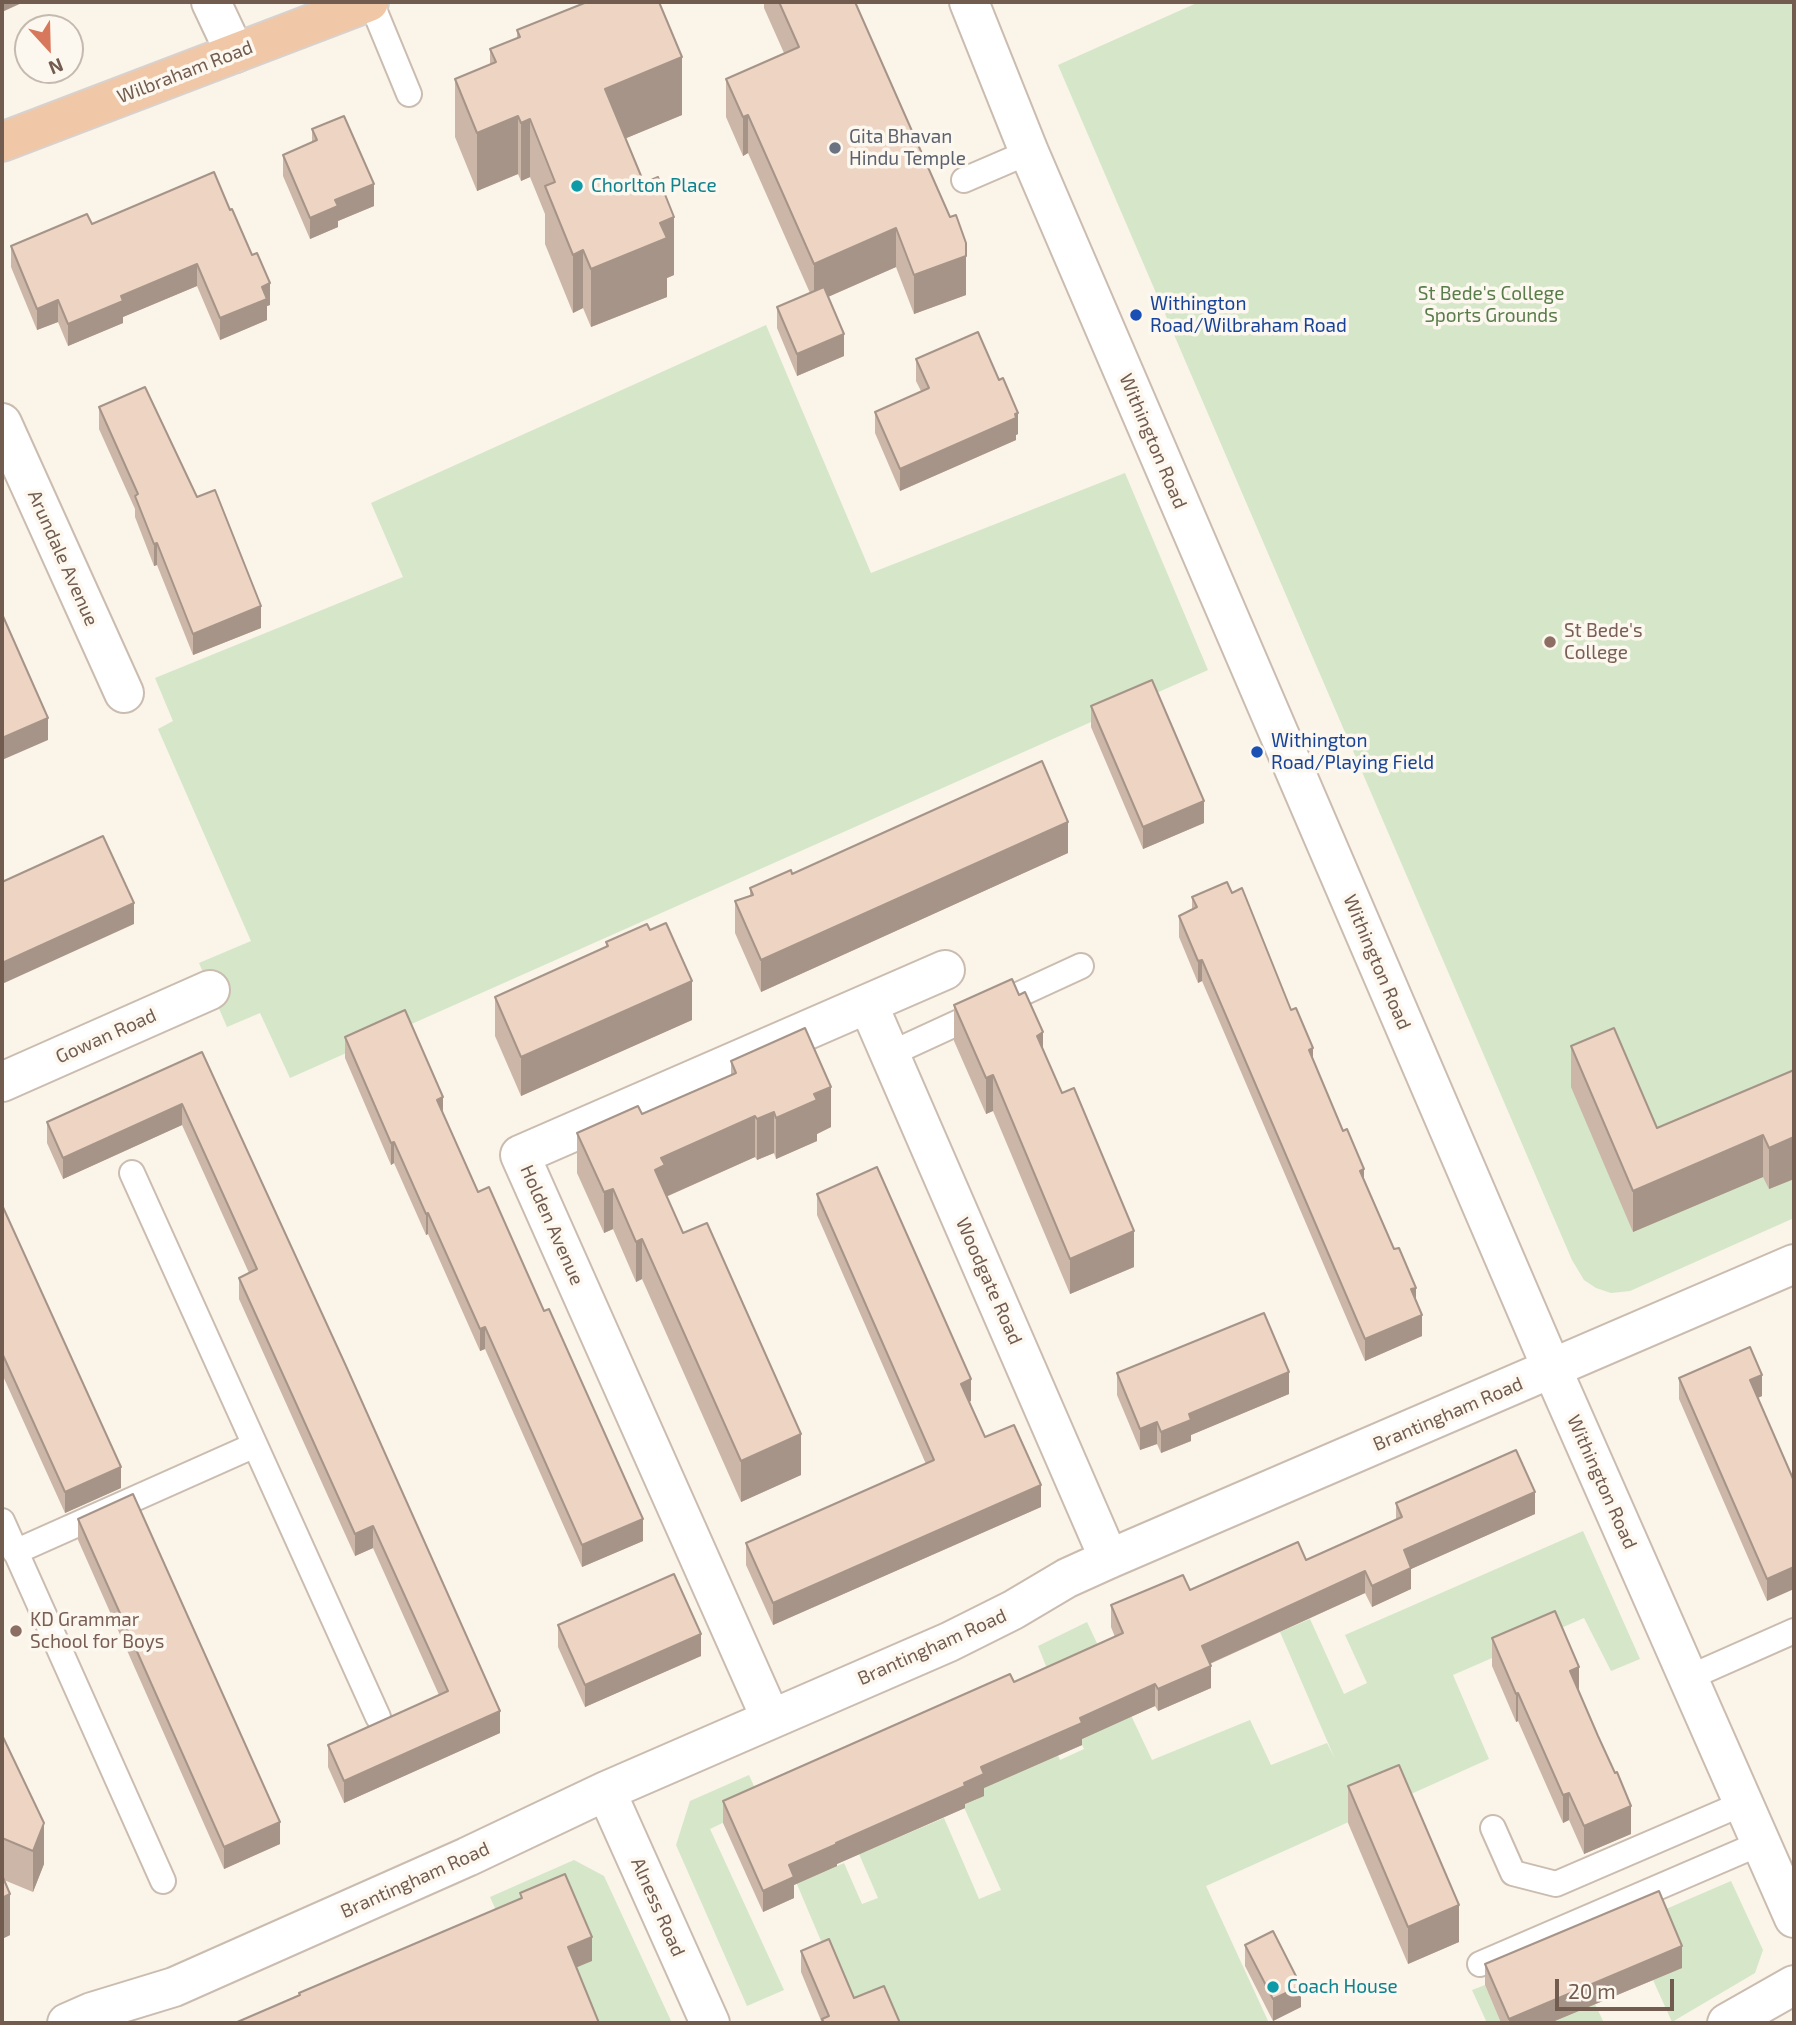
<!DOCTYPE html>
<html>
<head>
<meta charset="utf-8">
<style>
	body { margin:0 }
	#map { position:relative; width:1796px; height:2025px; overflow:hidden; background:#faf4e9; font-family:"Exo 2",sans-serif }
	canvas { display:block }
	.frame { position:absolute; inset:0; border:4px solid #725c4f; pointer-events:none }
	.north { position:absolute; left:14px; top:14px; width:70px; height:70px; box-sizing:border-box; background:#fdf8ef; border:2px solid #c5baaf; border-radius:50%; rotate:158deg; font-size:19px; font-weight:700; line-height:28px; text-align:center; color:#725c4f }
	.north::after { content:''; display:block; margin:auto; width:24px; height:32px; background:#d7775b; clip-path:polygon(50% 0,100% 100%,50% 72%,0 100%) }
	.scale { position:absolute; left:1555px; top:1979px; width:119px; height:32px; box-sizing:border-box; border:4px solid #725c4f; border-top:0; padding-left:9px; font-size:21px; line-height:24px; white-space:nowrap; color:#725c4f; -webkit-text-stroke:5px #fdf8ef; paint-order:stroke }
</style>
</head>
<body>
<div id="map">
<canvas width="1796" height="2025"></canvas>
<div class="frame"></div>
<div class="north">N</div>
<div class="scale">20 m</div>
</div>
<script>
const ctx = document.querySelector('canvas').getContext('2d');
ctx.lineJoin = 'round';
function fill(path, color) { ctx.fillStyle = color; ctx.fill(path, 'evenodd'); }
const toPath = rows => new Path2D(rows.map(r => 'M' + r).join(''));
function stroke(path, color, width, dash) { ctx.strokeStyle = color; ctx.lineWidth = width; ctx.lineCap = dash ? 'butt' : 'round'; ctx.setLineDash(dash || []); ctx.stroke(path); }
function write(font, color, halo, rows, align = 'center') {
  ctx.font = font + ' "Exo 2",sans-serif'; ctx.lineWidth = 7; ctx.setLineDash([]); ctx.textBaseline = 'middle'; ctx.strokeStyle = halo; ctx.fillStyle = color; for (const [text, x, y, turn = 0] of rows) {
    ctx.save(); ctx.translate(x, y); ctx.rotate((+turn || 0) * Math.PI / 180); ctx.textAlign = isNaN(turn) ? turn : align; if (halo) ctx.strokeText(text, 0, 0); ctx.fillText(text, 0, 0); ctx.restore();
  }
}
const green = toPath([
	[1199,2,1794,2,1794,1218,1630,1291,1611,1293,1596,1288,1584,1280,1572,1260,1058,65],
	[766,325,871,573,1125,473,1208,670,290,1078,260,1013,227,1027,199,963,251,941,158,729,173,721,155,678,403,577,371,503],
	[1583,1531,1640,1659,1611,1671,1584,1618,1453,1675,1489,1759,1206,1886,1269,2023,891,2023,849,2007,788,1863,837,1866,844,1863,862,1904,878,1898,859,1854,944,1818,979,1899,1001,1890,963,1805,977,1779,1057,1754,1060,1760,1084,1749,1054,1686,1038,1646,1087,1622,1152,1760,1250,1720,1271,1765,1327,1743,1335,1759,1280,1632,1310,1619,1344,1694,1367,1683,1345,1635],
	[749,1775,762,1804,710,1829,784,1990,747,2006,676,1845,690,1801],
	[574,1860,604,1876,672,2023,458,2023,533,1992,490,1897],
	[1731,1881,1763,1950,1755,1973,1672,2022,1653,1980,1682,1967,1659,1912],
	[1485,1985,1501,2023,1487,2023,1472,1990],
	[1595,2004,1604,2023,1550,2023]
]);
const service = toPath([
	[371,2,409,94],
	[964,180,1029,152],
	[890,1054,1081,966],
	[132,1173,378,1717],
	[2,1521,163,1881],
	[15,1552,255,1445],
	[1688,1678,1794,1631],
	[1493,1828,1513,1873,1556,1884,1744,1803],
	[1480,1964,1761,1843]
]);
const minor = toPath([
	[211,2,235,53],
	[2,423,124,693],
	[868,1004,1109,1559],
	[2,1082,210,990],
	[771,1719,520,1155,945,970],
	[606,1791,710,2023],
	[67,2023,92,2012,174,1987,467,1857,606,1791,949,1642,1013,1610,1067,1578,1109,1559,1794,1264],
	[1727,2023,1794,1985]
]);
const tertiary = toPath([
	[969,2,1029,152,1552,1369,1794,1918]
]);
const trunk = toPath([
	[2,142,369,2]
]);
const wall = toPath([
	[764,2,855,2,966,295,914,314,896,267,828,297,844,356,797,376,777,328,777,307,810,293,748,153,743,156,726,117,726,79,784,53,764,8],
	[517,30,682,115,626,138,674,275,667,278,667,297,591,327,583,308,573,313,545,244,545,214,530,177,521,181,518,174,477,191,455,137,455,79,490,64,490,49,517,38],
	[312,129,374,206,338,221,338,227,310,239,283,176,283,155,312,142],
	[214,172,270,305,267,306,267,320,220,340,197,286,123,317,123,323,68,346,58,322,37,330,11,267,11,246,92,224],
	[916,359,999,380,1018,434,1016,435,1016,440,900,491,875,433,875,412,921,391,916,381],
	[99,407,197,497,261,628,193,655,157,565,154,566,135,517,135,509,99,429],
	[1091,706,1204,823,1143,849,1091,727],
	[1068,853,761,992,735,933,735,901,750,896,750,888,792,874],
	[1232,893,1291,1010,1416,1299,1422,1336,1365,1361,1202,981,1198,983,1179,937,1179,916,1192,910,1192,897],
	[606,942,692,1020,521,1096,495,1036,495,997,606,947],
	[954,1005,1043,1050,1134,1267,1070,1294,993,1111,986,1114,954,1041],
	[345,1037,443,1114,478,1192,643,1541,582,1567,485,1349,480,1351,428,1234,426,1235,394,1163,391,1165,345,1058],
	[1571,1046,1657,1128,1794,1070,1794,1179,1769,1189,1763,1177,1633,1232,1571,1087],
	[202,1052,500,1733,344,1803,328,1767,328,1745,439,1695,373,1548,355,1556,294,1421,239,1299,239,1278,249,1273,182,1125,63,1179,47,1143,47,1122],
	[731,1061,831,1127,817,1134,817,1141,776,1159,774,1153,757,1160,755,1157,666,1197,683,1233,801,1475,741,1502,642,1279,636,1282,613,1229,604,1233,577,1173,577,1133,642,1114,731,1075],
	[817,1194,971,1401,969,1402,985,1437,1041,1507,773,1625,746,1565,746,1543,926,1464,817,1215],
	[2,1205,121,1488,65,1513,2,1374],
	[1117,1373,1289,1394,1191,1435,1191,1441,1161,1453,1157,1444,1140,1450,1117,1395],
	[1679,1378,1762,1396,1758,1398,1794,1481,1767,1601,1679,1399],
	[1396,1503,1535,1514,1411,1569,1411,1589,1372,1607,1365,1593,1210,1664,1211,1688,1158,1711,1155,1706,1082,1739,1082,1745,984,1788,984,1796,965,1804,965,1808,837,1864,837,1866,794,1885,794,1898,763,1912,723,1823,723,1801,1014,1682,1115,1637,1111,1627,1111,1605,1190,1590,1306,1560,1396,1519],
	[78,1519,280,1844,224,1869,78,1540],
	[558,1625,701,1656,585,1707,558,1647],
	[1492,1638,1579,1691,1631,1834,1584,1854,1569,1820,1563,1823,1518,1721,1516,1722,1492,1666],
	[2,1735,44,1864,33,1892,4,1880,10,1935,2,1939],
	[1348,1786,1459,1942,1408,1964,1348,1823],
	[1245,1945,1301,2007,1273,2021,1245,1966],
	[801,1951,854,1998,900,2023,822,2023,801,1972],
	[1485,1964,1682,1968,1550,2023,1501,2023,1485,1985]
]);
const shadedWall = toPath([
	[2,2,24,2,2,12],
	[682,57,682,115,605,147,605,89],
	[748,115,748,153,743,156,743,117],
	[518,116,518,174,477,191,477,133],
	[530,119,530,177,521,181,521,123],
	[374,184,374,206,338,221,338,227,310,239,310,218,335,200],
	[674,217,674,275,667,278,667,297,591,327,591,269,660,223],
	[896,228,896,267,814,303,814,264],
	[583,250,583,308,573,313,573,255],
	[966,256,966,295,914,314,914,275],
	[197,264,197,286,123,317,123,323,68,346,68,324,121,296],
	[270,283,270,305,267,306,267,320,220,340,220,318,262,287],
	[58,300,58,322,37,330,37,309],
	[844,334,844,356,797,376,797,354],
	[1018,413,1018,434,1016,435,1016,440,900,491,900,469],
	[157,543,157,565,154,566,154,544],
	[261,606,261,628,193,655,193,634],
	[48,718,48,740,2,760,2,738],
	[1204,801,1204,823,1143,849,1143,827],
	[1068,822,1068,853,761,992,761,960],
	[134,903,134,924,2,984,2,963],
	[1202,960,1202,981,1198,983,1198,961],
	[692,981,692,1020,521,1096,521,1057],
	[1043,1032,1043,1068,1037,1036],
	[1313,1048,1313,1070,1309,1050],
	[993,1075,993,1111,986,1114,986,1078],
	[831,1087,831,1127,817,1134,817,1141,776,1159,776,1118,814,1094],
	[443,1097,443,1119,437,1100],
	[182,1104,182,1125,63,1179,63,1158],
	[774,1112,774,1153,757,1160,757,1119],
	[755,1116,755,1157,665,1197,655,1170,661,1158],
	[1763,1135,1763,1177,1633,1232,1633,1191],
	[1794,1137,1794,1179,1769,1189,1769,1148],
	[394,1142,394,1163,391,1165,391,1143],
	[1364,1169,1364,1191,1360,1171],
	[613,1189,613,1229,604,1233,604,1192],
	[428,1213,428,1234,426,1235,426,1214],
	[1134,1231,1134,1267,1070,1294,1070,1259],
	[642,1239,642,1279,636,1282,636,1242],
	[1416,1288,1416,1309,1411,1289],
	[1422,1315,1422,1336,1365,1361,1365,1339],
	[485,1327,485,1349,480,1351,480,1329],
	[1289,1372,1289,1394,1191,1435,1191,1441,1161,1453,1161,1432,1189,1414],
	[1762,1375,1762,1396,1750,1401,1750,1380],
	[971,1379,971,1401,961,1405,961,1384],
	[1157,1422,1157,1444,1140,1450,1140,1429],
	[801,1434,801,1475,741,1502,741,1461],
	[121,1467,121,1488,65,1513,65,1492],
	[1041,1485,1041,1507,773,1625,773,1603],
	[1535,1492,1535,1514,1411,1569,1411,1589,1372,1607,1372,1586,1404,1550],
	[643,1519,643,1541,582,1567,582,1545],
	[373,1526,373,1548,355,1556,355,1534],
	[1794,1567,1794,1589,1767,1601,1767,1579],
	[1365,1571,1365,1593,1202,1667,1202,1646],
	[701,1634,701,1656,585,1707,585,1685],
	[1211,1666,1211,1688,1158,1711,1158,1689],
	[1579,1667,1579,1695,1570,1671],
	[1155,1684,1155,1706,1082,1739,1082,1745,984,1788,984,1796,965,1804,965,1808,837,1864,837,1866,794,1885,794,1898,763,1912,763,1891,789,1865,964,1783,981,1767,1080,1718],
	[1518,1693,1518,1721,1516,1722,1516,1694],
	[500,1711,500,1733,344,1803,344,1781],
	[1569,1793,1569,1820,1563,1823,1563,1795],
	[1631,1806,1631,1834,1584,1854,1584,1826],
	[280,1822,280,1844,224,1869,224,1847],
	[44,1823,44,1864,33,1892,33,1851],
	[10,1894,10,1935,2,1939,2,1898],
	[1459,1905,1459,1942,1408,1964,1408,1927],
	[592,1937,592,1961,568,1971,568,1947],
	[1682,1946,1682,1968,1550,2023,1509,2023,1509,2019],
	[1301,1986,1301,2007,1273,2021,1273,1999]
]);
const building = toPath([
	[587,2,659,2,682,57,605,89,644,183,658,177,674,217,660,223,667,238,591,269,583,250,573,255,545,186,555,182,530,119,521,123,518,116,477,133,455,79,496,62,490,49,520,37,517,30,587,2],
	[779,2,855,2,950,217,956,215,966,243,966,256,914,275,896,228,814,264,748,115,743,117,726,79,799,47,779,2],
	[344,116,374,184,335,200,338,206,310,218,283,155,317,140,312,129,344,116],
	[214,172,230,210,232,209,252,255,257,253,270,283,262,287,267,299,220,318,197,264,121,296,123,301,68,324,58,300,37,309,11,246,87,214,92,224,214,172],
	[824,287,844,334,797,354,777,307,824,287],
	[978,332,999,380,1003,378,1018,413,1015,414,1016,418,900,469,875,412,929,388,916,359,978,332],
	[145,387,197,497,215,490,261,606,193,634,157,543,154,544,135,496,138,494,99,407,145,387],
	[2,614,48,718,2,738,2,614],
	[1152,680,1204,801,1143,827,1091,706,1152,680],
	[1042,761,1068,822,761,960,735,901,753,895,750,888,791,870,792,874,1042,761],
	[103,836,134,903,2,963,2,882,103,836],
	[1227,882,1232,893,1242,888,1291,1010,1296,1008,1313,1048,1309,1050,1343,1131,1347,1129,1364,1169,1360,1171,1394,1249,1399,1248,1416,1288,1411,1289,1422,1315,1365,1339,1202,960,1198,961,1179,916,1197,907,1192,897,1227,882],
	[666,923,692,981,521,1057,495,997,608,946,606,942,647,924,650,930,666,923],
	[1012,979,1019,995,1025,992,1043,1032,1037,1036,1062,1093,1074,1088,1134,1231,1070,1259,993,1075,986,1078,954,1005,1012,979],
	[405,1010,443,1097,437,1100,478,1192,489,1187,544,1311,549,1309,643,1519,582,1545,485,1327,480,1329,428,1213,426,1214,394,1142,391,1143,345,1037,405,1010],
	[805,1028,831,1087,814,1094,817,1100,776,1118,774,1112,757,1119,755,1116,661,1158,665,1165,655,1170,683,1233,707,1223,801,1434,741,1461,642,1239,636,1242,613,1189,604,1192,577,1133,638,1106,642,1114,736,1073,731,1061,805,1028],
	[1614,1028,1657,1128,1794,1070,1794,1137,1769,1148,1763,1135,1633,1191,1571,1046,1614,1028],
	[202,1052,346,1366,500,1711,344,1781,328,1745,448,1691,373,1526,355,1534,294,1399,239,1278,257,1269,182,1104,63,1158,47,1122,202,1052],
	[877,1167,971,1379,961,1384,985,1437,1014,1425,1041,1485,773,1603,746,1543,934,1460,817,1194,877,1167],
	[2,1205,121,1467,65,1492,2,1353,2,1205],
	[1264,1313,1289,1372,1189,1414,1191,1420,1161,1432,1157,1422,1140,1429,1117,1373,1264,1313],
	[1750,1347,1762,1375,1750,1380,1794,1481,1794,1567,1767,1579,1679,1378,1750,1347],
	[1516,1450,1535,1492,1404,1550,1411,1568,1372,1586,1365,1571,1202,1646,1211,1666,1158,1689,1155,1684,1080,1718,1082,1723,981,1767,984,1774,964,1783,965,1786,836,1843,837,1844,789,1865,794,1877,763,1891,723,1801,1010,1674,1014,1682,1123,1633,1111,1605,1183,1575,1190,1590,1298,1542,1306,1560,1402,1517,1396,1503,1516,1450],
	[133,1494,280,1822,224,1847,78,1519,133,1494],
	[674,1574,701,1634,585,1685,558,1625,674,1574],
	[1555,1611,1579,1667,1570,1671,1598,1736,1615,1773,1617,1772,1631,1806,1584,1826,1569,1793,1563,1795,1518,1693,1516,1694,1492,1638,1555,1611],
	[2,1735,44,1823,33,1851,2,1838,2,1735],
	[1399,1765,1459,1905,1408,1927,1348,1786,1399,1765],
	[565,1874,592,1937,568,1947,599,2023,235,2023,300,1995,299,1993,522,1898,520,1893,565,1874],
	[2,1875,10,1894,2,1898,2,1875],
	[1659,1891,1682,1946,1509,2019,1485,1964,1659,1891],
	[1273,1931,1301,1986,1273,1999,1245,1945,1273,1931],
	[829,1939,854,1998,884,1986,900,2023,824,2023,822,2019,829,2016,801,1951,829,1939]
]);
const markers = [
	[835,148,7,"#6b7280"],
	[577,186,7,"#0f9aa8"],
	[1136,315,7,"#1a4fb4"],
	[1550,642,7,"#8d6e63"],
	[1257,752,7,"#1a4fb4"],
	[16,1631,7,"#8d6e63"],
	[1273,1987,7,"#0f9aa8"]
];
const streetNames = [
	["Wilbraham Road",185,72,-21],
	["Withington Road",1153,441,67],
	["Arundale Avenue",63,558,66],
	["Withington Road",1377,962,67],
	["Gowan Road",106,1036,-24],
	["Holden Avenue",552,1225,66],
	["Woodgate Road",989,1281,66],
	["Brantingham Road",1448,1414,-23],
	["Withington Road",1602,1482,66],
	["Brantingham Road",932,1647,-24],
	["Brantingham Road",415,1880,-24],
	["Alness Road",658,1907,66]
];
const worshipNames = [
	["Gita Bhavan",849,137],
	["Hindu Temple",849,159]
];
const cultureNames = [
	["Chorlton Place",591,186],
	["Coach House",1287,1987]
];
const parkNames = [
	["St Bede's College",1491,294],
	["Sports Grounds",1491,316]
];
const transitNames = [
	["Withington",1150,304],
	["Road/Wilbraham Road",1150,326],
	["Withington",1271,741],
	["Road/Playing Field",1271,763]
];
const educationNames = [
	["St Bede's",1564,631],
	["College",1564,653],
	["KD Grammar",30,1620],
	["School for Boys",30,1642]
];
fill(green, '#d5e7c8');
stroke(service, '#cbbcb0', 28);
stroke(minor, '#cbbcb0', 42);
stroke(tertiary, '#cbbcb0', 42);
stroke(trunk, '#d8d1ce', 42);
stroke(service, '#fff', 24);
stroke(minor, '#fff', 38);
stroke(tertiary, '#fff', 38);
stroke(trunk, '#f0c8a7', 38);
fill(wall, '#ccb6a8');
fill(shadedWall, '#a69488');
fill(building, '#edd4c3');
stroke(building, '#a69488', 2);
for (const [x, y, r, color] of markers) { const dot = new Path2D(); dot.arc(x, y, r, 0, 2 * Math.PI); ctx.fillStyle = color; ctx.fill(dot); stroke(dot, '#fdf8ef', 2.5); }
write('19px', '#725c4f', '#fdf8ef', streetNames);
write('19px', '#5b616d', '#fdf8ef', worshipNames, 'left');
write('19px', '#0d838f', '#fdf8ef', cultureNames, 'left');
write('19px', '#597c4b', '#fdf8ef', parkNames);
write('19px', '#164399', '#fdf8ef', transitNames, 'left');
write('19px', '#785e54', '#fdf8ef', educationNames, 'left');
</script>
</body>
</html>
